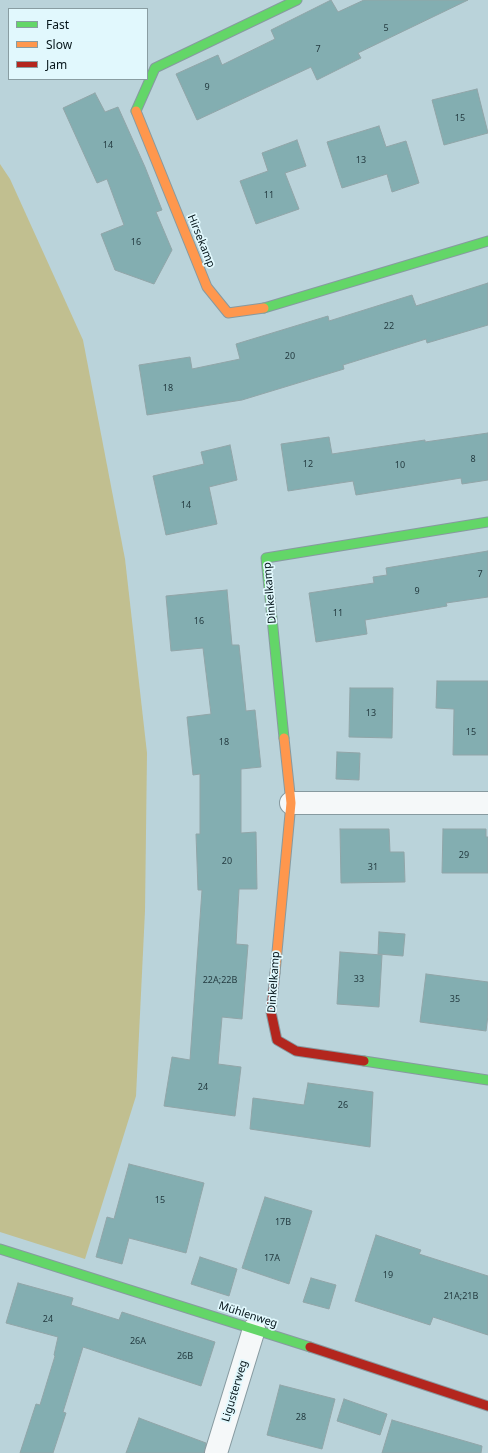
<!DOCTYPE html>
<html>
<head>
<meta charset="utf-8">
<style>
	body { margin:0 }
	#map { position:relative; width:488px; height:1453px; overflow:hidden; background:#bad3da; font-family:"Noto Sans",sans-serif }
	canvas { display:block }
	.legend { position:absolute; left:8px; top:8px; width:140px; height:72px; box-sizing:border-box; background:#e1f8fd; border:1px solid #899da2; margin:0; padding:5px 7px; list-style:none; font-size:12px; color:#05151a }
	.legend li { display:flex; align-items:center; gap:8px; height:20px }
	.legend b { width:20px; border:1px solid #899da2 }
</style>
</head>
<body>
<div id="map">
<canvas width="488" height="1453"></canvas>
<ul class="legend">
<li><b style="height:5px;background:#63d668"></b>Fast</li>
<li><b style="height:5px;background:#ff974d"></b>Slow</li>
<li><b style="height:5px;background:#b3261e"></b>Jam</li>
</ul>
</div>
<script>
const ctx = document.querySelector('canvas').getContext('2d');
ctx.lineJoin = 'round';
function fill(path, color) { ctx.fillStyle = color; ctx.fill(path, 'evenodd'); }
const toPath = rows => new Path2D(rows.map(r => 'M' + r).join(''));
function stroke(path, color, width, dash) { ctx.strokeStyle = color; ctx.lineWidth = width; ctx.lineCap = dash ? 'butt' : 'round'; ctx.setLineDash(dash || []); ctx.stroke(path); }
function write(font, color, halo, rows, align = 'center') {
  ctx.font = font + ' "Noto Sans",sans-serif'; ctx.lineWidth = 3.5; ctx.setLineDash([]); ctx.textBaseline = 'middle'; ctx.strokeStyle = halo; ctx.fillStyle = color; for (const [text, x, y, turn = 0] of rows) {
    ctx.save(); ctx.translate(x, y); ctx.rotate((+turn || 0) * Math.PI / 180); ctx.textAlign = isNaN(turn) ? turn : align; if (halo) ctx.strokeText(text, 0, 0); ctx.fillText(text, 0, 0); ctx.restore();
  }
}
const green = toPath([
	[0,164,10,179,83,340,125,559,147,753,145,911,136,1096,85,1259,0,1232]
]);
const building = toPath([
	[331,0,338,12,364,0,468,0,358,53,361,58,317,80,311,67,197,120,176,74,218,55,222,65,275,39,271,30,331,0],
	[477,89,488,133,444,145,432,100,477,89],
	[95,93,105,112,118,107,145,167,162,210,156,212,172,250,154,284,115,270,101,234,124,225,107,179,97,183,63,108,95,93],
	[379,126,386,147,406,141,419,183,392,192,387,174,342,188,327,142,379,126],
	[297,140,306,166,285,173,299,209,256,224,240,181,268,171,262,153,297,140],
	[488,283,488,325,427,343,426,339,343,365,344,369,242,400,147,415,139,365,190,357,192,369,240,359,236,344,328,316,329,321,412,295,416,306,488,283],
	[488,433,488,480,462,484,461,478,356,495,353,481,288,491,281,444,329,437,332,454,425,440,425,442,488,433],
	[230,445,237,480,209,487,217,524,166,535,153,476,204,464,201,452,230,445],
	[488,551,488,597,446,603,447,606,365,620,367,634,316,642,309,593,374,583,373,577,387,575,386,568,488,551],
	[227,590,232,645,239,645,246,711,255,710,261,767,241,769,241,833,256,832,257,889,239,889,236,944,248,945,242,1019,222,1017,218,1064,241,1067,235,1116,164,1106,172,1057,190,1060,202,890,198,890,196,834,200,834,200,774,193,775,187,717,211,714,203,648,171,651,166,596,227,590],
	[437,681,488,681,488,755,453,755,454,709,436,708,437,681],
	[350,688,393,688,392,738,349,737,350,688],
	[337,752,360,753,359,780,336,779,337,752],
	[340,829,389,829,390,852,404,852,405,882,341,883,340,829],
	[443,829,486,829,486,837,488,837,488,873,442,873,443,829],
	[379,932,405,934,403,956,378,954,379,932],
	[340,952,382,955,379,1007,337,1004,340,952],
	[426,974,488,982,488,1015,486,1031,420,1022,426,974],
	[308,1083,373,1092,370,1147,250,1129,253,1098,304,1105,308,1083],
	[129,1164,204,1183,186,1253,129,1238,122,1264,96,1257,107,1217,114,1219,129,1164],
	[265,1197,312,1211,289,1284,242,1268,265,1197],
	[376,1235,421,1250,419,1254,488,1276,488,1335,433,1317,430,1325,355,1301,376,1235],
	[200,1257,237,1269,229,1296,191,1284,200,1257],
	[311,1278,336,1285,329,1309,303,1302,311,1278],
	[18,1283,73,1298,71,1305,119,1320,122,1312,215,1342,201,1386,83,1347,63,1412,66,1413,53,1453,20,1453,36,1404,40,1405,55,1356,54,1355,58,1337,6,1323,18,1283],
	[280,1385,335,1399,322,1449,267,1435,280,1385],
	[344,1399,387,1414,380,1435,337,1421,344,1399],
	[139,1418,206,1443,204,1453,126,1453,139,1418],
	[392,1420,482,1446,481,1453,382,1453,392,1420]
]);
const street = toPath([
	[291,803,488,803],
	[216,1453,254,1329]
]);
const fast = toPath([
	[136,111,155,68,297,0],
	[264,308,488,241],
	[284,738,266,558,488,522],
	[364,1061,488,1080],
	[0,1249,310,1347]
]);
const slow = toPath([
	[136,111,207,287,228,313,264,308],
	[275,973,291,803,284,738]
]);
const jam = toPath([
	[275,973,271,1012,277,1040,296,1051,364,1061],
	[310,1347,488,1406]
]);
const numberNames = [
	["5",386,28],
	["7",318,49],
	["9",207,87],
	["15",460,118],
	["14",108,145],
	["13",361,160],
	["11",269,195],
	["16",136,242],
	["22",389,326],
	["20",290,356],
	["18",168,388],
	["8",473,459],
	["12",308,464],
	["10",400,465],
	["14",186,505],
	["7",480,574],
	["9",417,591],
	["11",338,613],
	["16",199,621],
	["13",371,713],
	["15",471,732],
	["18",224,742],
	["29",464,855],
	["20",227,861],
	["31",373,867],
	["33",359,979],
	["22A;22B",220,980],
	["35",455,999],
	["24",203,1087],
	["26",343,1105],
	["15",160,1200],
	["17B",283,1222],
	["17A",272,1258],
	["19",388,1275],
	["21A;21B",461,1296],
	["24",48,1319],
	["26A",138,1341],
	["26B",185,1356],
	["28",301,1417]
];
const streetNames = [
	["Hirsekamp",201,241,68],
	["Dinkelkamp",270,593,-95],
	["Dinkelkamp",274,982,-86],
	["Mühlenweg",248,1315,18],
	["Ligusterweg",235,1391,-73]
];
fill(green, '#c1bf90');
fill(building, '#83aeb1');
stroke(building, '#91a5a8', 1);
stroke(street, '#879aa0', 24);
stroke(fast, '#879aa0', 11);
stroke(slow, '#879aa0', 11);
stroke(jam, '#879aa0', 11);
stroke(street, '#f5f8f9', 22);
stroke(fast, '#63d668', 9);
stroke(slow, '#ff974d', 9);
stroke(jam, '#b3261e', 9);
write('9px', '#243b40', null, numberNames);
write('11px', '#05151a', '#e1f8fd', streetNames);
</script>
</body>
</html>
